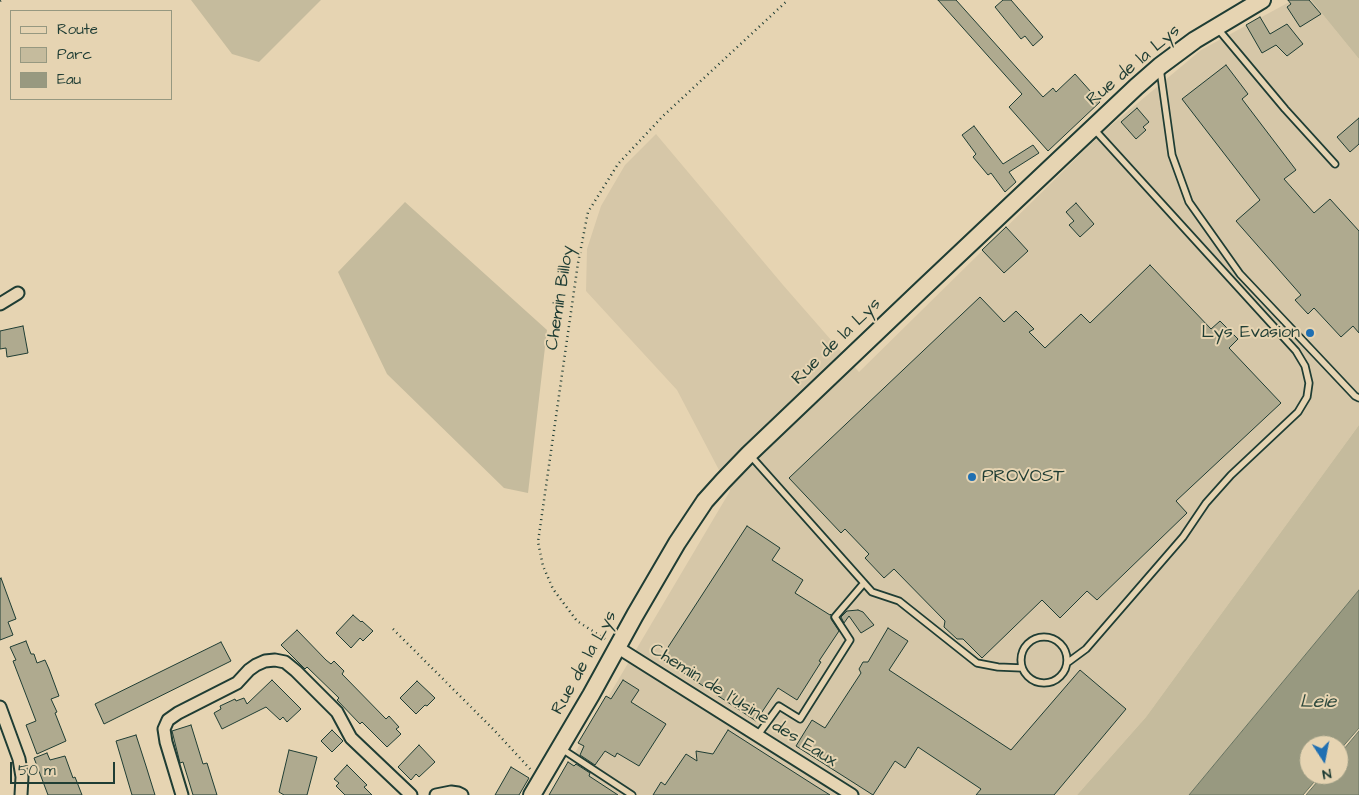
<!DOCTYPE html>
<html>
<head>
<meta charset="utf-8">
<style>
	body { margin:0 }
	#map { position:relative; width:1359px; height:795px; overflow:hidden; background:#e6d4b2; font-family:"Architects Daughter",sans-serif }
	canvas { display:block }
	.legend { position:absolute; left:10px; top:10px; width:162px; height:90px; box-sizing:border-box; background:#e6d4b2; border:1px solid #969880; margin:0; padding:6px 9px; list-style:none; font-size:15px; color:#1f3d34 }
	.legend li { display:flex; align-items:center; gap:10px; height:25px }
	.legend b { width:25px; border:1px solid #969880 }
	.north { position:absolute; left:1299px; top:735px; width:50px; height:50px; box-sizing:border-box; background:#e6d4b2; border:1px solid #969880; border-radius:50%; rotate:169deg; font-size:14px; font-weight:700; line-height:20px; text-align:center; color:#1f3d34 }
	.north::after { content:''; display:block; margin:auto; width:18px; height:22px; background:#1f6fb2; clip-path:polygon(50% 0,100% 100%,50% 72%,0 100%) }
	.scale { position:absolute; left:10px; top:762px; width:105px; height:22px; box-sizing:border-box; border:2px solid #1f3d34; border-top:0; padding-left:6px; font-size:15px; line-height:18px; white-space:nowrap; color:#1f3d34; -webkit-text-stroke:4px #e6d4b2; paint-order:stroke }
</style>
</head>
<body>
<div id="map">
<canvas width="1359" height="795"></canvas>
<ul class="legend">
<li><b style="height:6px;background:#e6d4b2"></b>Route</li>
<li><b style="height:14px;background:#c5bb9d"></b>Parc</li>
<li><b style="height:14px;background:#989980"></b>Eau</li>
</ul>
<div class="north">N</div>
<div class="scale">50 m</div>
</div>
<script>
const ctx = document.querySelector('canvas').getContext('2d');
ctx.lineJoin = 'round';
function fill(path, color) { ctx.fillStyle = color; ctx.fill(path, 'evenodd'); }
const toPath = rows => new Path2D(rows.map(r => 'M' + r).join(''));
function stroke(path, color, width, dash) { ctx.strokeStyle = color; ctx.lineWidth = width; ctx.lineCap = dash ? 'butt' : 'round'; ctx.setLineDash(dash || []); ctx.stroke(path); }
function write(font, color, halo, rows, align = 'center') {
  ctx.font = font + ' "Architects Daughter",sans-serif'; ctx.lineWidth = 4; ctx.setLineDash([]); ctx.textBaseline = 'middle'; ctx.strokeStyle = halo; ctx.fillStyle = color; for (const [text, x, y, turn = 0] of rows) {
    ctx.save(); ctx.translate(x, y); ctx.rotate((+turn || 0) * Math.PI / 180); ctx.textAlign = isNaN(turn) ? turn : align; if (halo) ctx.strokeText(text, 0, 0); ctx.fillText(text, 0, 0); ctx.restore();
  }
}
const built = toPath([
	[1293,0,1311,0,1359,59,1359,425,1146,717,1077,795,550,795,730,491,677,390,586,291,587,249,601,206,625,165,656,134,783,285,859,372,1102,133,1201,50]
]);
const green = toPath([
	[191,0,321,0,259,62,232,54],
	[1311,0,1359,0,1359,59],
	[405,202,547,330,528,493,504,488,387,374,338,272],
	[1359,425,1359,590,1189,795,1077,795,1146,717]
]);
const water = toPath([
	[1359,590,1359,728,1339,751,1339,745,1309,745,1309,775,1320,775,1303,795,1189,795,1359,590],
	[1359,731,1359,795,1306,795,1323,775,1339,775,1339,755,1359,731]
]);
const building = toPath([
	[938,0,956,0,1043,97,1053,88,1056,92,1075,74,1100,102,1048,151,1009,107,1022,94,938,0],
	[1003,0,1011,0,1043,37,1033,46,1025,36,1021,39,995,7,1003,0],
	[1288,0,1309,0,1321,14,1300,27,1287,7,1291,4,1288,0],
	[1260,17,1270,34,1287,24,1303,44,1287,56,1276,45,1262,53,1246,25,1260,17],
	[1226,65,1248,94,1242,99,1296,170,1284,179,1314,213,1330,199,1359,231,1359,333,1353,326,1341,337,1314,308,1308,314,1295,300,1301,295,1236,221,1260,200,1182,99,1226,65],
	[1137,108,1149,122,1143,127,1146,130,1136,139,1121,122,1137,108],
	[1359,118,1359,144,1350,152,1337,137,1359,118],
	[974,126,1003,164,1033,145,1039,153,1009,172,1016,182,1005,192,991,173,988,175,973,157,976,154,962,135,974,126],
	[1076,203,1094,224,1080,237,1069,225,1074,221,1066,212,1076,203],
	[1006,227,1028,251,1004,273,982,250,1006,227],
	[1150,265,1211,329,1220,321,1238,339,1229,348,1281,403,1176,501,1187,513,1097,600,1087,591,1060,618,1042,600,982,658,963,639,957,639,944,627,945,621,894,569,884,578,865,558,869,554,845,529,841,533,789,478,980,297,1004,322,1016,311,1034,329,1029,332,1045,348,1081,314,1090,323,1150,265],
	[23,326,28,353,7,357,6,348,0,349,0,331,23,326],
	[747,526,780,548,772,560,803,580,795,593,830,615,831,614,831,619,839,631,819,661,821,662,797,700,778,688,756,721,661,658,747,526],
	[1,578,16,619,8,622,13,635,0,640,0,579,1,578],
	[858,610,863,612,874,625,861,633,849,616,844,623,841,617,847,611,858,610],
	[353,615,361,622,362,621,373,631,363,641,360,638,351,648,336,633,353,615],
	[888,628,908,641,889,670,1011,750,1080,670,1126,709,1054,795,976,795,981,789,918,747,905,768,895,761,873,795,796,746,812,720,825,728,861,673,859,669,863,662,868,662,888,628],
	[297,630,326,660,331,664,334,661,344,671,342,674,386,719,389,716,399,727,396,729,401,734,387,747,362,722,360,724,337,700,339,698,307,667,305,669,281,645,297,630],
	[26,641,31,654,34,654,37,663,45,660,49,669,59,696,51,699,57,712,55,713,66,741,37,754,26,725,36,721,13,661,16,660,10,647,26,641],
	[221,642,231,661,104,724,95,704,221,642],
	[272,680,301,709,287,722,283,717,280,720,266,707,222,729,214,713,221,709,220,706,235,699,236,701,244,698,247,704,272,680],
	[623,680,639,690,631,702,666,724,639,766,617,753,615,757,605,751,595,765,580,755,584,746,578,743,606,696,611,699,623,680],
	[417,681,435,698,427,706,425,705,416,714,400,698,417,681],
	[191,725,203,764,207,763,217,795,193,795,183,762,180,763,172,731,191,725],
	[332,730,343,741,332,752,321,741,332,730],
	[728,730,814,785,830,795,653,795,661,782,665,785,686,754,697,761,696,751,713,754,728,730],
	[136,735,146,766,155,795,132,795,116,741,136,735],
	[419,745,435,762,419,777,416,774,411,780,398,767,419,745],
	[289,750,317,757,307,795,284,795,279,792,289,750],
	[47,753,50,760,65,756,73,778,75,777,82,795,48,795,34,758,47,753],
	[568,762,574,766,576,764,590,773,589,776,618,795,549,795,568,762],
	[347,765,367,785,364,787,372,795,345,795,336,786,339,783,334,779,347,765],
	[511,767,529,778,519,795,495,795,511,767]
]);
const path = toPath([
	[0,1,1,0],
	[393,629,495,731,531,770],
	[605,639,577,621,553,589,543,566,538,542,578,263,588,212,618,164,663,116,788,0]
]);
const service = toPath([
	[1218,29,1285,109,1335,164],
	[1160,69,1172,155,1189,202,1240,274,1355,396,1359,398],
	[749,454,872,592,899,601,977,663,998,667,1022,668],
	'1021 660a23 23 0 1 1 46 0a23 23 0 1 1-46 0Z',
	[1067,663,1086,649,1183,537,1206,503,1231,475,1298,412,1307,397,1309,383,1305,366,1296,351,1093,128],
	[757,736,779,706,800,719,850,640,835,617,864,583],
	[562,749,632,795]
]);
const minor = toPath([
	[0,304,18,293],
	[617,647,852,795],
	[0,707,19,759,22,777,21,795],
	[182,795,166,742,164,729,168,720,178,713,237,683,249,670,256,665,265,661,275,660,285,662,296,671,337,712,351,738,411,795],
	[436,795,451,792,458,793,462,795]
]);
const secondary = toPath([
	[532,795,591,695,635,615,677,543,705,501,723,481,749,454,920,291,1136,87,1160,66,1195,40,1262,0]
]);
const markers = [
	[1310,333,5,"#1f6fb2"],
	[972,477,5,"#1f6fb2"]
];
const streetNames = [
	["Rue de la Lys",1134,66,-40],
	["Chemin Billoy",561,298,-81],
	["Rue de la Lys",837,342,-44],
	["Rue de la Lys",585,663,-61],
	["Chemin de l'Usine des Eaux",743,706,32]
];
const poiNames = [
	["Lys Evasion",1300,333],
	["PROVOST",982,477,"left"]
];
const waterNames = [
	["Leie",1318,703]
];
fill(built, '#d6c7a8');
fill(green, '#c5bb9d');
fill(water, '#989980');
stroke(water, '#687462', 1);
fill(building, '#afaa8f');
stroke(building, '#1f3d34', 1);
stroke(service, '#1f3d34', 9);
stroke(minor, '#1f3d34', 15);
stroke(secondary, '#1f3d34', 20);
stroke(path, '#1f3d34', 2.5, [1, 4]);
stroke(service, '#e6d4b2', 5.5);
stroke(minor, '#e6d4b2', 11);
stroke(secondary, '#e6d4b2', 16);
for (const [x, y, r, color] of markers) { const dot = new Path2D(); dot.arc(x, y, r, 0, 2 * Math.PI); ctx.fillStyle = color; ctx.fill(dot); stroke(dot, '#e6d4b2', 2); }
write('18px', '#1f3d34', '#e6d4b2', streetNames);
write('18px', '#1f3d34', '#e6d4b2', poiNames, 'right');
write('italic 19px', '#314b3f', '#e6d4b2', waterNames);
</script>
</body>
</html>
